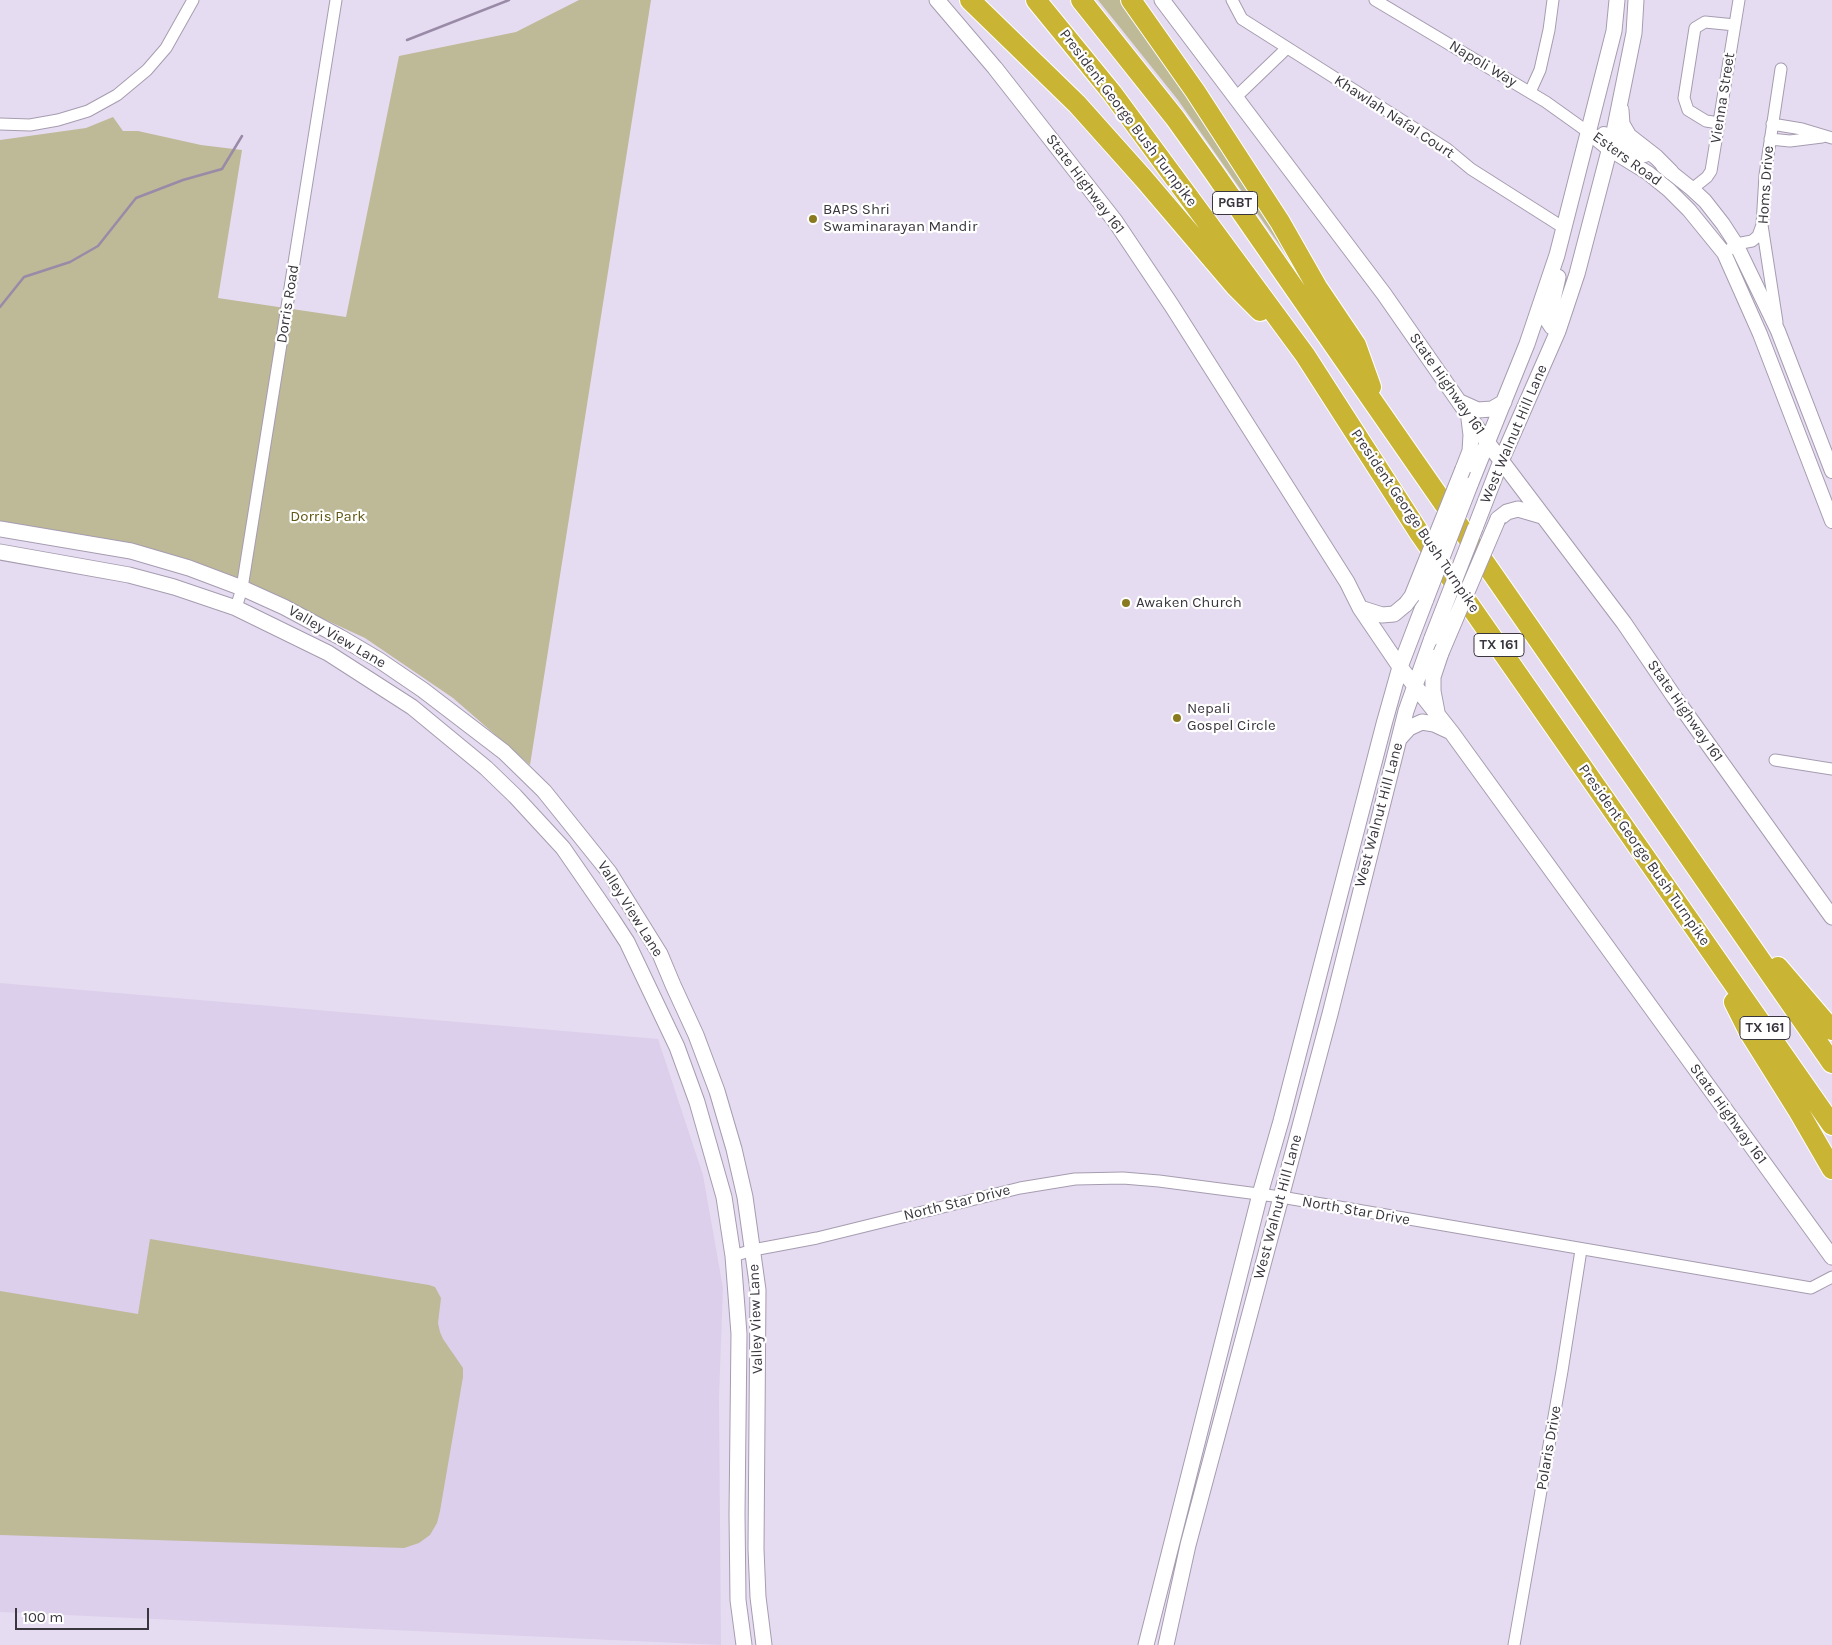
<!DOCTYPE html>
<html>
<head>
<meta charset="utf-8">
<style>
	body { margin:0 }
	#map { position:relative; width:1832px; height:1645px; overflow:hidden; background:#e6dcf1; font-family:Karla,sans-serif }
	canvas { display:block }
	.scale { position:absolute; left:15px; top:1608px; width:134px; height:22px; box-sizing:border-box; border:2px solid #3a363e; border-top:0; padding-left:6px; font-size:15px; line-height:18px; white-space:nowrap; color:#3a363e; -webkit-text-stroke:4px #fff; paint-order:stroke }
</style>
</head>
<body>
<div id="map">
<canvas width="1832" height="1645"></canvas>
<div class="scale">100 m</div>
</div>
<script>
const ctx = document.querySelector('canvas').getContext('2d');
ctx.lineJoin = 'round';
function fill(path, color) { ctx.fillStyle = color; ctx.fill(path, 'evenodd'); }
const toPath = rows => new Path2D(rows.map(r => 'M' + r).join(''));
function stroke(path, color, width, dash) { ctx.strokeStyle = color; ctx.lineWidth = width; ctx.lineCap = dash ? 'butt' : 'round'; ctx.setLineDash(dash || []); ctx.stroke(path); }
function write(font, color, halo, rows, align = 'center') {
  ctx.font = font + ' Karla,sans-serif'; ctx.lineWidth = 4.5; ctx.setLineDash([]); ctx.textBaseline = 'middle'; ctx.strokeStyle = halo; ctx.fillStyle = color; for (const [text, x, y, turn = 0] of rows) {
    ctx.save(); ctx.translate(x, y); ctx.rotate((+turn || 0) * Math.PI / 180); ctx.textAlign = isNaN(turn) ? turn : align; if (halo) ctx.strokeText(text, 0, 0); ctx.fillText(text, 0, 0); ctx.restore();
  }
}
const built = toPath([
	[0,983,658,1039,703,1175,723,1288,719,1398,721,1645,0,1612]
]);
const green = toPath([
	[579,0,651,0,530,765,453,698,365,638,289,603,191,560,114,543,0,523,0,140,86,128,113,117,123,131,138,131,201,145,242,150,218,298,346,317,399,56,516,32],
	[1098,0,1125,0,1183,83,1306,283,1178,100],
	[150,1239,429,1285,435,1287,441,1298,438,1323,440,1332,443,1339,463,1368,463,1377,440,1511,437,1523,430,1535,419,1543,404,1548,0,1535,0,1291,138,1314]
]);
const stream = toPath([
	[407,40,509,0],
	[0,307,24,277,70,262,98,246,136,198,183,180,222,169,242,136]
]);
const minor = toPath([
	[1232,0,1242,19,1447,149,1471,169,1564,228],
	[1375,0,1546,102,1588,132],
	[1530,92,1540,70,1549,30,1553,0],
	[1236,97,1287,48],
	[1719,123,1706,121,1688,110,1684,98,1695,28,1705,22,1735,25],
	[0,124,30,125,58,120,88,111,117,95,147,70,166,48,193,0],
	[1772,124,1802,129,1832,138],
	[1770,139,1790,141,1822,137],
	[1692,189,1707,177,1711,171,1739,0],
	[1730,249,1736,244,1752,241,1758,236,1762,225],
	[1777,322,1762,225,1765,175,1781,69],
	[236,608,242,588,336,0],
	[1775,760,1832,769],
	[733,1256,753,1250,817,1238,1020,1188,1075,1179,1123,1178,1159,1181,1281,1197,1811,1288,1832,1277],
	[1514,1645,1562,1371,1581,1250]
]);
const tertiary = toPath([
	[1588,132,1609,149,1648,173,1669,190,1689,210,1724,253,1760,334,1832,521],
	[1604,134,1613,136,1645,155],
	[1663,166,1692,189,1705,201,1723,224,1736,244,1778,331,1832,471]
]);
const secondary = toPath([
	[937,0,995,68,1115,221,1172,306,1347,582,1360,608,1400,667,1452,733,1832,1257],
	[1162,0,1384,294,1487,442,1624,623,1675,698,1832,917],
	[1621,110,1622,124,1629,136,1656,157,1671,172],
	[1558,277,1548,321,1552,327,1558,331],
	[1460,402,1478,410,1492,409,1504,402],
	[1463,469,1470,451,1471,435,1469,419],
	[1470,485,1527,344,1557,255,1614,31,1617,0],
	[1498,519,1507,512,1518,509,1542,516],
	[1475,528,1501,461,1558,331,1577,274,1614,132,1634,33,1636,0],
	[0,529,131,551,189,568,242,588,284,607,340,637,379,660,423,690,504,752,544,791,609,872,660,954,673,985,696,1035,717,1091,734,1149,745,1197,758,1290,756,1549,758,1597,764,1645],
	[0,552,129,575,174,587,236,608,328,653,412,707,486,768,515,796,563,848,612,919,627,942,677,1047,697,1102,724,1197,733,1256,739,1334,737,1514,738,1600,744,1645],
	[1360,608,1382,615,1394,614,1406,604],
	[1437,712,1433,691,1433,677,1441,653],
	[1399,739,1409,728,1422,722,1434,724,1449,731],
	[1146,1645,1260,1194,1281,1121,1384,724,1400,667,1426,599],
	[1166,1645,1188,1545,1330,1014,1406,711,1432,638]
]);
const motorway = toPath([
	[970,0,1077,104,1144,179,1236,287,1260,311],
	[1036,0,1112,93,1305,355,1420,534,1832,1125],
	[1081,0,1175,118,1213,171,1832,1063],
	[1131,0,1195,91,1280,222,1317,287,1356,345,1371,387],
	[1778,967,1832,1030],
	[1734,1002,1749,1032,1799,1112,1832,1169]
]);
const secondaryBridge = toPath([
	[1426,599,1470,485],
	[1406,604,1412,596,1463,469],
	[1432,638,1475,528],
	[1441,653,1498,519]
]);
const markers = [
	[813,219,5,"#897a20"],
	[1126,603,5,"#897a20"],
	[1177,718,5,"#897a20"]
];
const shields = [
	[1235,203,45],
	[1499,645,50],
	[1765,1028,50]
];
const shieldNames = [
	["PGBT",1235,203],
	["TX 161",1499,645],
	["TX 161",1765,1028]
];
const streetNames = [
	["Napoli Way",1483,64,31],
	["Vienna Street",1723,98,-81],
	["Khawlah Nafal Court",1394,117,33],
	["President George Bush Turnpike",1128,118,53],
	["Esters Road",1627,159,36],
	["State Highway 161",1085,184,53],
	["Homs Drive",1766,185,-86],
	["Dorris Road",288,304,-81],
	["State Highway 161",1447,384,55],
	["West Walnut Hill Lane",1514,434,-67],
	["President George Bush Turnpike",1415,521,56],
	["Valley View Lane",337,637,30],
	["State Highway 161",1685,711,55],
	["West Walnut Hill Lane",1379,815,-75],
	["President George Bush Turnpike",1644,855,55],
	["Valley View Lane",630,909,58],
	["State Highway 161",1728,1114,54],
	["North Star Drive",957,1203,-14],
	["West Walnut Hill Lane",1278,1207,-75],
	["North Star Drive",1356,1211,10],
	["Valley View Lane",756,1319,-92],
	["Polaris Drive",1549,1448,-80]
];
const poiNames = [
	["BAPS Shri",823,210],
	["Swaminarayan Mandir",823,227],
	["Awaken Church",1136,603],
	["Nepali",1187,709],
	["Gospel Circle",1187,726]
];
const parkNames = [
	["Dorris Park",328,517]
];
fill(built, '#dccfeb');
fill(green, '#beb997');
stroke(stream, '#998ba8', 2.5);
stroke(minor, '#a69cb0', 13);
stroke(tertiary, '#a69cb0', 16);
stroke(secondary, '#a69cb0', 17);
stroke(motorway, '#fff', 22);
stroke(minor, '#fff', 11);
stroke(tertiary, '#fff', 14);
stroke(secondary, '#fff', 15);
stroke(motorway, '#c9b433', 20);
stroke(secondaryBridge, '#a69cb0', 17, []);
stroke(secondaryBridge, '#fff', 15);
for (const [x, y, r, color] of markers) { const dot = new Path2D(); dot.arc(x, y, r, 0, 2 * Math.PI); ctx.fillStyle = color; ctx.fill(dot); stroke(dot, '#fff', 2); }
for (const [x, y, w] of shields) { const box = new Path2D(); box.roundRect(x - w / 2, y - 11.5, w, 23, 4); ctx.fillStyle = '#fff'; ctx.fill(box); stroke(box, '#3a363e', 1); }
write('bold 14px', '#3a363e', null, shieldNames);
write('15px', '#3a363e', '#fff', streetNames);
write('15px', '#3a363e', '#fff', poiNames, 'left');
write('15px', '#615613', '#fff', parkNames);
</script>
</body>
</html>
